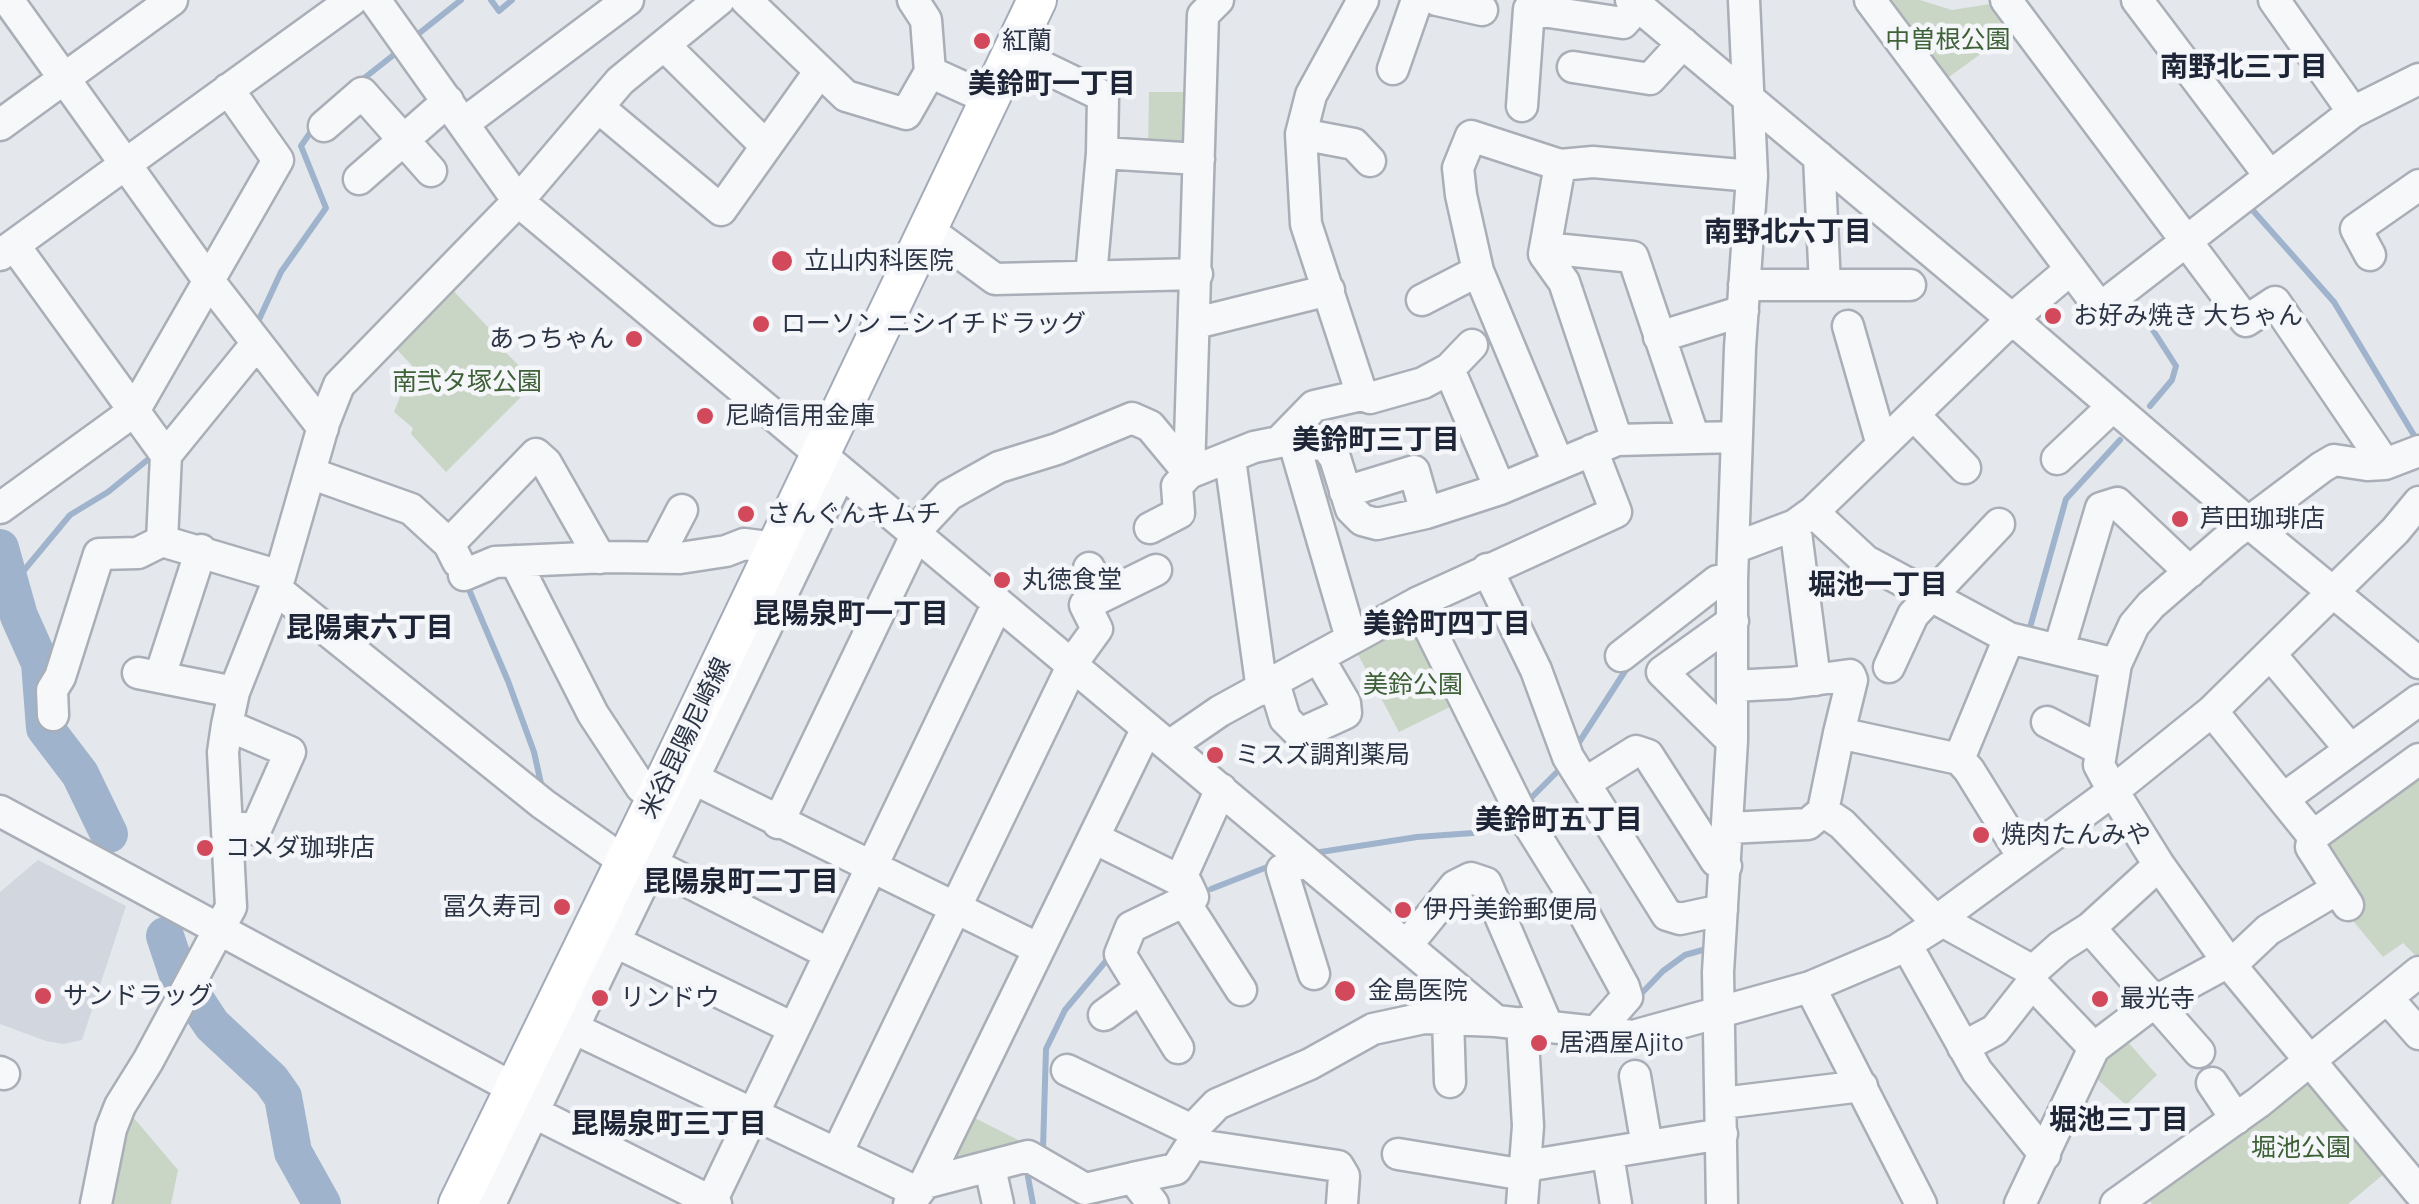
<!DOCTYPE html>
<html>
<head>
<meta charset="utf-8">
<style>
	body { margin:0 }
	canvas { display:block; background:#e4e7ec }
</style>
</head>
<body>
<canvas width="2419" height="1204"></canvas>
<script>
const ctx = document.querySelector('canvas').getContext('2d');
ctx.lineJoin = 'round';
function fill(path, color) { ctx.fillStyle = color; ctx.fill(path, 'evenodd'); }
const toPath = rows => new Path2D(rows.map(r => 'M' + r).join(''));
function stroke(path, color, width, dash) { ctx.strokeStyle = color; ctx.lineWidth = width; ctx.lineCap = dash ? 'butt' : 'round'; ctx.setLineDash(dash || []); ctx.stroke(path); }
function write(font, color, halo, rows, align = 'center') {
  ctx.font = font + ' Barlow,"Noto Sans JP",sans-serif'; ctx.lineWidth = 9; ctx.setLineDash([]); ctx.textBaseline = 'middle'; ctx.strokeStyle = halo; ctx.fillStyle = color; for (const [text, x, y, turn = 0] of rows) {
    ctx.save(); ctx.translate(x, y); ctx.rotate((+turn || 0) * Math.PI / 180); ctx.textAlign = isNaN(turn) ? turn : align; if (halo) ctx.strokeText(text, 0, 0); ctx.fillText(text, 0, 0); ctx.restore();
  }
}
const built = toPath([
	[38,860,126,906,82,1040,63,1044,46,1041,0,1024,0,892]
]);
const green = toPath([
	[1882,0,1920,0,1952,10,1990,4,2000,9,2015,29,1942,82],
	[1149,92,1194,92,1193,148,1148,151],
	[444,281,507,347,505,352,536,382,446,472,411,434,413,428,394,412,400,397,419,373,387,339],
	[1408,617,1458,703,1399,732,1353,645],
	[2419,769,2419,959,2403,943,2383,957,2344,910,2316,844],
	[2120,1033,2157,1075,2126,1105,2087,1070],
	[2307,1076,2391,1168,2348,1204,2152,1204,2144,1193],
	[127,1110,178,1170,171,1204,103,1204],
	[971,1116,1030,1146,946,1169]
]);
const stream = toPath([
	[491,0,499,11,512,0],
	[417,35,461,0],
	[358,83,396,53],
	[2249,206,2334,302,2418,442],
	[2137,296,2133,299,2176,366,2172,380,2150,406],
	[256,326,281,272,326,208,301,146,314,127],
	[467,585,508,681,534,752,542,788],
	[11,586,70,515,108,492,156,453],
	[2029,631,2066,499,2120,440],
	[1576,747,1629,665],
	[1526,803,1563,766],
	[1314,853,1417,837,1473,833,1488,829,1510,815],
	[1211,889,1275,864],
	[1639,996,1663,971,1685,955,1706,949],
	[1038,1154,1043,1149,1046,1049,1065,1010,1111,955],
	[1026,1166,1033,1204]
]);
const river = toPath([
	[0,548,19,616,40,663,45,728,80,774,109,834],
	[165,936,177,972,212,1025,271,1080,283,1097,293,1152,322,1204]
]);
const minor = toPath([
	[8,0,209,281,323,428],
	[375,0,518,201,1147,728],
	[746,0,846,96,906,114,930,72],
	[913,0,926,20,930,72,989,99],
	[1437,0,1482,10],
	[1631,0,2012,319,2250,524,2419,663],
	[1870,0,2100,308,2353,112,2419,79],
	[2006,0,2246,321,2275,302,2385,464,2419,451],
	[2137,0,2269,175],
	[2274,0,2353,112],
	[665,46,766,146],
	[1012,52,1103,96,1102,153,1091,276],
	[1573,67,1650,79,1683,43],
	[1393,69,1417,0],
	[1522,106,1529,9,1623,23,1638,6],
	[598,107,721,210,820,71],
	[464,123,628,0],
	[0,125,172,0],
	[324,126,362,93,431,171],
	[1301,134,1354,144,1370,161],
	[1102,153,1199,159],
	[1819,157,1825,285],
	[1560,165,1544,254,1564,282,1617,440],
	[359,179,448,101],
	[927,229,995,279,1197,274],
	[14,245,166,455,162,541],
	[1545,248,1633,257,1694,438],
	[0,255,352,0],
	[2370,255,2356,229,2419,185],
	[1744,285,1910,285],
	[1422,300,1478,271],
	[1196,323,1329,290],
	[1848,326,1882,445],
	[1659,337,1743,311],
	[1449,369,1500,489],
	[1362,395,1370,398,1423,383,1449,369,1472,345],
	[1914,415,1965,468],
	[1283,439,1295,446,1351,638],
	[1295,446,1318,444,1327,447,1335,458,1351,509,1362,520,1377,524,1426,513,1500,489,1617,440,1737,437],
	[166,455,257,343],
	[1230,459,1262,690],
	[2057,459,2112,407],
	[1558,463,1478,271,1461,195,1458,168,1471,136,1560,165,1593,162,1752,176],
	[841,472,573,1028,917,1192],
	[310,473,411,509,449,544,458,562],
	[1345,492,1414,471,1426,513],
	[0,508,134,411,278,160,228,89],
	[1813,512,2012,319,2071,269],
	[1795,525,1815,680],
	[1150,528,1179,513,1177,486,1189,473,1254,447,1279,442,1314,406,1362,395,1306,224,1301,134,1311,95,1363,0],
	[449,544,536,454,546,463,600,558],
	[1734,548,1795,525,1813,512,1866,561,2009,638,2116,664,2134,625,2151,605,2233,534,2322,467,2334,460,2367,465,2385,464],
	[658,556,682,510],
	[515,561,593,714,641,787,659,792],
	[1089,568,1102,596],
	[1487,569,1536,670,1568,757,1667,915,1680,919,1722,910],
	[464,575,495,562,608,557,680,558,726,551,744,544,776,548],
	[276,589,543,804,625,862],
	[1417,603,1519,809,1582,910,1624,987,1627,997,1596,1032],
	[2009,638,1959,759,1969,770,2023,857],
	[2059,649,2101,508,2117,503,2190,572],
	[2271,655,2350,749],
	[1621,656,1717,581,1732,580],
	[2116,664,2099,765,2113,791,2159,865,2228,962,2419,1192],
	[1889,667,1913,615,1999,524],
	[138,673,234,692],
	[160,676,201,550],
	[1274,683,1285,719,1300,734,1346,713,1345,703,1318,657],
	[1732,686,1790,683,1850,675,1852,680,1839,733,1959,759],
	[2212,711,2313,836,2311,847,2348,905],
	[53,715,52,690,60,677,99,554,138,553,162,541,280,576],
	[2047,722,2101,750],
	[227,725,290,752,256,829,228,827],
	[1732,741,1662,672,1733,621],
	[1169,746,1220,711,1417,603,1616,512,1592,450],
	[678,771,1039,949],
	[1585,783,1636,751,1648,755,1716,861,1726,866],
	[2283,799,2419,700],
	[0,811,515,1089],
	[1823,811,1839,733],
	[778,823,921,525,949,495,999,467,1057,449,1132,418,1150,426,1189,473,1203,15,1218,0],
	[1729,828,1808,824,1823,811,1842,824,1936,921,1946,923,2033,971],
	[2313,836,2419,759],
	[1094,838,1187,884,1193,897,1131,927,1120,954,1178,1048],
	[637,856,828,953],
	[1306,862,1282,870,1314,974],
	[1180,880,1221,789],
	[1184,901,1241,990],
	[2090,928,2199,1052],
	[599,934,793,1028],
	[1906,944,1977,1071,2045,1155],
	[1407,945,1455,886,1471,878,1486,883,1547,1025],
	[2231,965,2268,930,2337,889],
	[2032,983,2094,1048],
	[1810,987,1921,1204],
	[2389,1000,2419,1034],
	[1104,1015,1141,988],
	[1448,1018,1450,1082],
	[1963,1047,1995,1030,2032,983,2033,971,2060,947,2090,928,2159,865],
	[1067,1070,1192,1130],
	[0,1072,4,1074],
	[1635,1076,1647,1146],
	[2212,1083,2236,1119],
	[1722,1103,1862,1086],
	[535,1113,716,1204],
	[1192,1144,1338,1166,1344,1176,1342,1204],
	[837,1153,1076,658,1097,629,1085,605,1156,570],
	[1398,1154,1525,1175],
	[1608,1155,1616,1204],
	[1526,1166,1722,1134],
	[990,1168,998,1204],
	[1133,1178,1176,1169,1192,1144,1192,1130,1217,1104,1310,1064,1373,1029,1424,1018,1496,1021],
	[925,1183,1028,1156,1085,1189,1133,1178,1153,1204],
	[96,1204,111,1129,120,1106,148,1061,231,907,223,752,227,725,234,692,280,576,324,423,339,385,518,201,620,81,719,0],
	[490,1204,573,1028],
	[710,1204,998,603],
	[909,1204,925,1183,1147,728,1496,1021,1633,1036,1810,987,1897,950,1935,926,1936,921,2113,791,2212,711,2395,531,2419,502],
	[1522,1204,1528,1126,1522,1023],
	[1722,1204,1718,972,1732,741,1732,580,1740,348,1752,176,1744,0],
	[2020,1204,2094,1048,2156,1001,2228,962],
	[2116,1204,2259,1102,2419,972]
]);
const major = toPath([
	[458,1204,671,767,1037,0]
]);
const markers = [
	[982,41,10,"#d1495b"],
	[782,261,12,"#d1495b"],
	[2053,316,10,"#d1495b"],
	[761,324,10,"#d1495b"],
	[634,339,10,"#d1495b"],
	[705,416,10,"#d1495b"],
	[746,514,10,"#d1495b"],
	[2180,519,10,"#d1495b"],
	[1002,580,10,"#d1495b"],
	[1215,755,10,"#d1495b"],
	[1981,835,10,"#d1495b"],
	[205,848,10,"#d1495b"],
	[562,907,10,"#d1495b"],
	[1403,910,10,"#d1495b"],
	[1345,991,12,"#d1495b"],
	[43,996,10,"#d1495b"],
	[600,998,10,"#d1495b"],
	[2100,999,10,"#d1495b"],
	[1539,1043,10,"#d1495b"]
];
const parkNames = [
	["中曽根公園",1948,40],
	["南弐タ塚公園",467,382],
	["美鈴公園",1413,685],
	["堀池公園",2301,1148]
];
const poiNames = [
	["紅蘭",1002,41],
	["立山内科医院",804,261],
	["お好み焼き 大ちゃん",2073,316],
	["ローソン ニシイチドラッグ",781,324],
	["あっちゃん",614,339,"right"],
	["尼崎信用金庫",725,416],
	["さんぐんキムチ",766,514],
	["芦田珈琲店",2200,519],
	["丸徳食堂",1022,580],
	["ミスズ調剤薬局",1235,755],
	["焼肉たんみや",2001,835],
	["コメダ珈琲店",225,848],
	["冨久寿司",542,907,"right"],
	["伊丹美鈴郵便局",1423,910],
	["金島医院",1368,991],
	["サンドラッグ",63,996],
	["リンドウ",620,998],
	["最光寺",2120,999],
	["居酒屋Ajito",1559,1043]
];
const streetNames = [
	["米谷昆陽尼崎線",685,738,-64]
];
const neighbourhoodNames = [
	["南野北三丁目",2244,67],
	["美鈴町一丁目",1052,84],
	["南野北六丁目",1788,232],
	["美鈴町三丁目",1376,440],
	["堀池一丁目",1878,585],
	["昆陽泉町一丁目",851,614],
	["美鈴町四丁目",1447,624],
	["昆陽東六丁目",370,628],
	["美鈴町五丁目",1559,820],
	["昆陽泉町二丁目",741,882],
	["堀池三丁目",2119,1120],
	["昆陽泉町三丁目",669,1124]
];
fill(built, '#d2d6de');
fill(green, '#c9d6c5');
stroke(stream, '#9fb4cc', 6);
stroke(river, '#9fb4cc', 38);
stroke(minor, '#a9aeb7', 35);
stroke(major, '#a3abb8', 42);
stroke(minor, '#f7f8fa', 30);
stroke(major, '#fff', 38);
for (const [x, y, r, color] of markers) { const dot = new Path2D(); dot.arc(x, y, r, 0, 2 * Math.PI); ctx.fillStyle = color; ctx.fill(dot); stroke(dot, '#f4f6f9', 4); }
write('25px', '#3f6138', '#f4f6f9', parkNames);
write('25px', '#2b3445', '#f4f6f9', poiNames, 'left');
write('25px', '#2b3445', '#f4f6f9', streetNames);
write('bold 28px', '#1d2536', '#f4f6f9', neighbourhoodNames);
</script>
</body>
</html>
